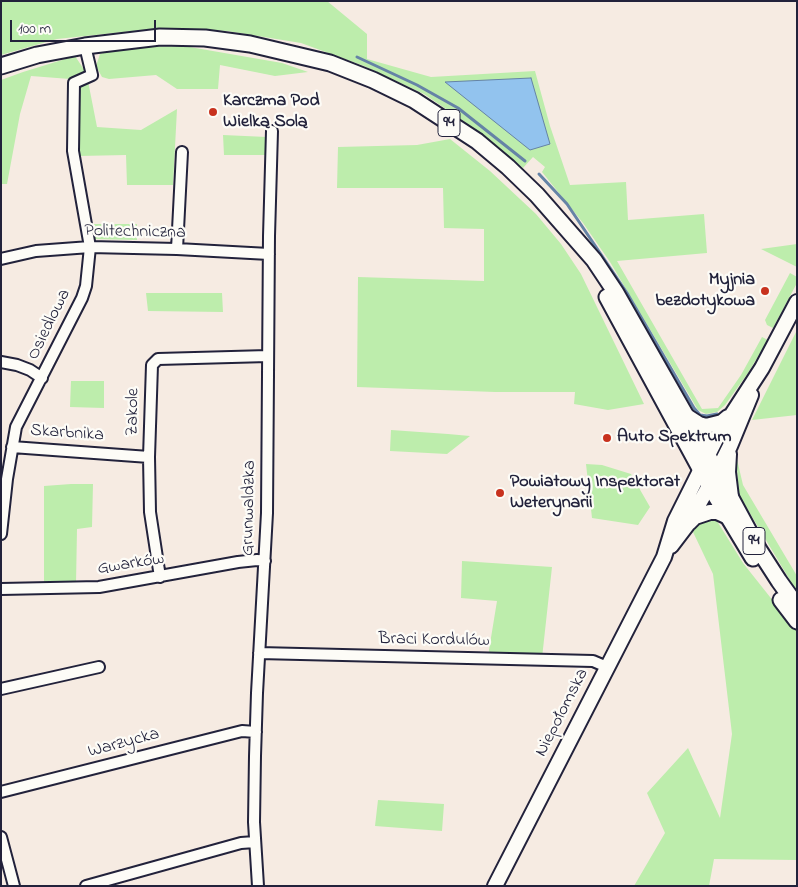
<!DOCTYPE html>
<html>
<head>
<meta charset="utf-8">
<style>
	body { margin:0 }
	#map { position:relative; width:798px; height:887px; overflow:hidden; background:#f6ebe2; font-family:"Indie Flower",sans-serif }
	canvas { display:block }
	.frame { position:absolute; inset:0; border:2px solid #22223b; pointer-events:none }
	.scale { position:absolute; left:10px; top:20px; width:146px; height:22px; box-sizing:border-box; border:2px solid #22223b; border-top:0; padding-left:6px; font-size:15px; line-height:18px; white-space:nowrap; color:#22223b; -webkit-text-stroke:4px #fdfcf7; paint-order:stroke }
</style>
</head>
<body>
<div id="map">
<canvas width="798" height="887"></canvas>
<div class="frame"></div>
<div class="scale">100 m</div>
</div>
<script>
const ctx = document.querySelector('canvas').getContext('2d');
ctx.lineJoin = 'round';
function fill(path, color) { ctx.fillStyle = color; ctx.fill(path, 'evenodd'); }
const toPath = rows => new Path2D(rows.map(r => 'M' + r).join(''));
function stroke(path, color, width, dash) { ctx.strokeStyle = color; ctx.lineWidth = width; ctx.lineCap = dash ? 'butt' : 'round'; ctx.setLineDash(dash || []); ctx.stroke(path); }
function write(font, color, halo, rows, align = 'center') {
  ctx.font = font + ' "Indie Flower",sans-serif'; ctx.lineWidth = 4.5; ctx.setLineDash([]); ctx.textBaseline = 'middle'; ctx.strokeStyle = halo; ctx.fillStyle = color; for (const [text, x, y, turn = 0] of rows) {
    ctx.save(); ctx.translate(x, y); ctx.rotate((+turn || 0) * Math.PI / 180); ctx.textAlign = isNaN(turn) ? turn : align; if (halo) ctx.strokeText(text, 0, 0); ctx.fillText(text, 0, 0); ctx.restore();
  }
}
const green = toPath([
	[1,1,327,1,367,34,367,59,431,77,535,71,550,126,570,185,626,182,628,220,704,214,707,253,617,261,702,409,718,408,741,375,762,337,768,340,748,373,725,405,717,412,706,414,698,410,610,262,583,223,542,172,545,167,533,157,523,168,475,129,424,94,364,66,301,43,227,31,162,28,57,39,1,55],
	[184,46,282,63,308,72,275,76,220,65,218,89,177,89,156,75,109,79,102,77,96,66,100,54,110,51,130,47],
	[75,56,85,71,70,79,31,76,20,114,7,184,1,184,1,80,23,72],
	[85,81,88,81,97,127,141,130,177,109,173,185,127,185,126,155,79,156,79,89],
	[223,135,267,137,267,155,224,155],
	[450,139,490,171,536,214,561,244,581,274,644,404,608,410,574,404,575,392,495,392,357,387,358,277,484,281,484,229,444,228,443,188,337,188,338,147,417,145],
	[91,224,137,224,137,240,94,239],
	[797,244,797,267,761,249],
	[790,273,797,277,797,283,773,328,767,325,765,320],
	[146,293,222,293,223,312,148,311],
	[797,330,797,415,752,420],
	[71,381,104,381,104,408,70,407],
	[391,430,448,434,470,436,447,454,390,451],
	[736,455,743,485,797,576,797,592,739,495],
	[586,464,602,465,631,474,650,507,638,525,592,518],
	[71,484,93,484,92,527,77,529,76,584,44,585,44,486],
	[708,520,717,521,743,563,797,631,797,860,714,859,709,886,634,886,665,833,647,793,688,748,720,818,732,734,713,574,693,532,697,525],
	[462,561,552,567,542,658,488,656,497,601,461,598],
	[378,800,444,804,442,831,375,826]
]);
const water = toPath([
	[531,78,550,144,530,150,445,82,531,78]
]);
const stream = toPath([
	[357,57,417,85,458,108,525,161],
	[539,174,567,204,627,293,694,408,700,415,707,416,717,414]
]);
const street = toPath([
	[177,249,182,152],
	[1,259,36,251,90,247,177,249,269,254],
	[1,362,17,365,30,370,42,378],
	[12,447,149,457],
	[1,534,7,479,16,427,82,298,86,286,90,247,73,151,74,83,92,75,85,46],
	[160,577,150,512,149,457,152,365,158,359,268,356],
	[1,589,99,587,238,562,257,560,265,561],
	[259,653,593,661,607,667],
	[1,689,99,667],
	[1,792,242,731,256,732],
	[1,837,14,886],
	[86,886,241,843,255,842],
	[258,886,254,822,255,756,257,693,267,513,269,236,272,131]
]);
const secondary = toPath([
	[685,415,699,424,706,426,722,422,728,417],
	[729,454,728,472,731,497],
	[689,523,695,517,710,512,717,512,728,517],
	[671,546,687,525,717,472,730,446,751,395],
	[495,886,664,557,675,521,716,439,762,368,797,302]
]);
const primary = toPath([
	[1,66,37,55,85,46,160,37,205,38,250,44,330,63,373,80,414,100,477,141,508,167,537,195,594,260,616,293,698,437,759,550,779,581,797,606],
	[607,297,709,485,753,558],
	[781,600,797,621]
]);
const markers = [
	[213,112,5,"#c8321e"],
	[765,291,5,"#c8321e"],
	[607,438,5,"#c8321e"],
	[500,493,5,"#c8321e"]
];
const shields = [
	[449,123,22],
	[754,541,22]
];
const shieldNames = [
	["94",449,123],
	["94",754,541]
];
const poiNames = [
	["Karczma Pod",223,102],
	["Wielką Solą",223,123],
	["Myjnia",755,281,"right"],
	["bezdotykowa",755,302,"right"],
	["Auto Spektrum",617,438],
	["Powiatowy Inspektorat",510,483],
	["Weterynarii",510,504]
];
const streetNames = [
	["Politechniczna",135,233,1],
	["Osiedlowa",50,325,-64],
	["Zakole",134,412,-89],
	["Skarbnika",67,434,4],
	["Grunwaldzka",250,508,-89],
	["Gwarków",131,565,-9],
	["Braci Kordulów",434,641,1],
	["Niepołomska",563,713,-63],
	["Warzycka",124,744,-15]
];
fill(green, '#bdedac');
fill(water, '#92c3ee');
stroke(water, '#6583a6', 1);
stroke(stream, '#6583a6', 3);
stroke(street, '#22223b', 14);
stroke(secondary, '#22223b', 18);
stroke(primary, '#22223b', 19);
stroke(street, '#fdfcf7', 10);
stroke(secondary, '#fdfcf7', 14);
stroke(primary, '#fdfcf7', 15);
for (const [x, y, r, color] of markers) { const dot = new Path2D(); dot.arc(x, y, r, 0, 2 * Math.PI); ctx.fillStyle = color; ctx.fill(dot); stroke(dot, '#fdfcf7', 2); }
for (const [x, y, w] of shields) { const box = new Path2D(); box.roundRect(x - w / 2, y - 13.5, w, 27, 4); ctx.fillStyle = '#fdfcf7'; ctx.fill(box); stroke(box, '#22223b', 1); }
write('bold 16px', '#22223b', null, shieldNames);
write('bold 18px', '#22223b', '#fdfcf7', poiNames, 'left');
write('18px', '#22223b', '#fdfcf7', streetNames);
</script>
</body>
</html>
